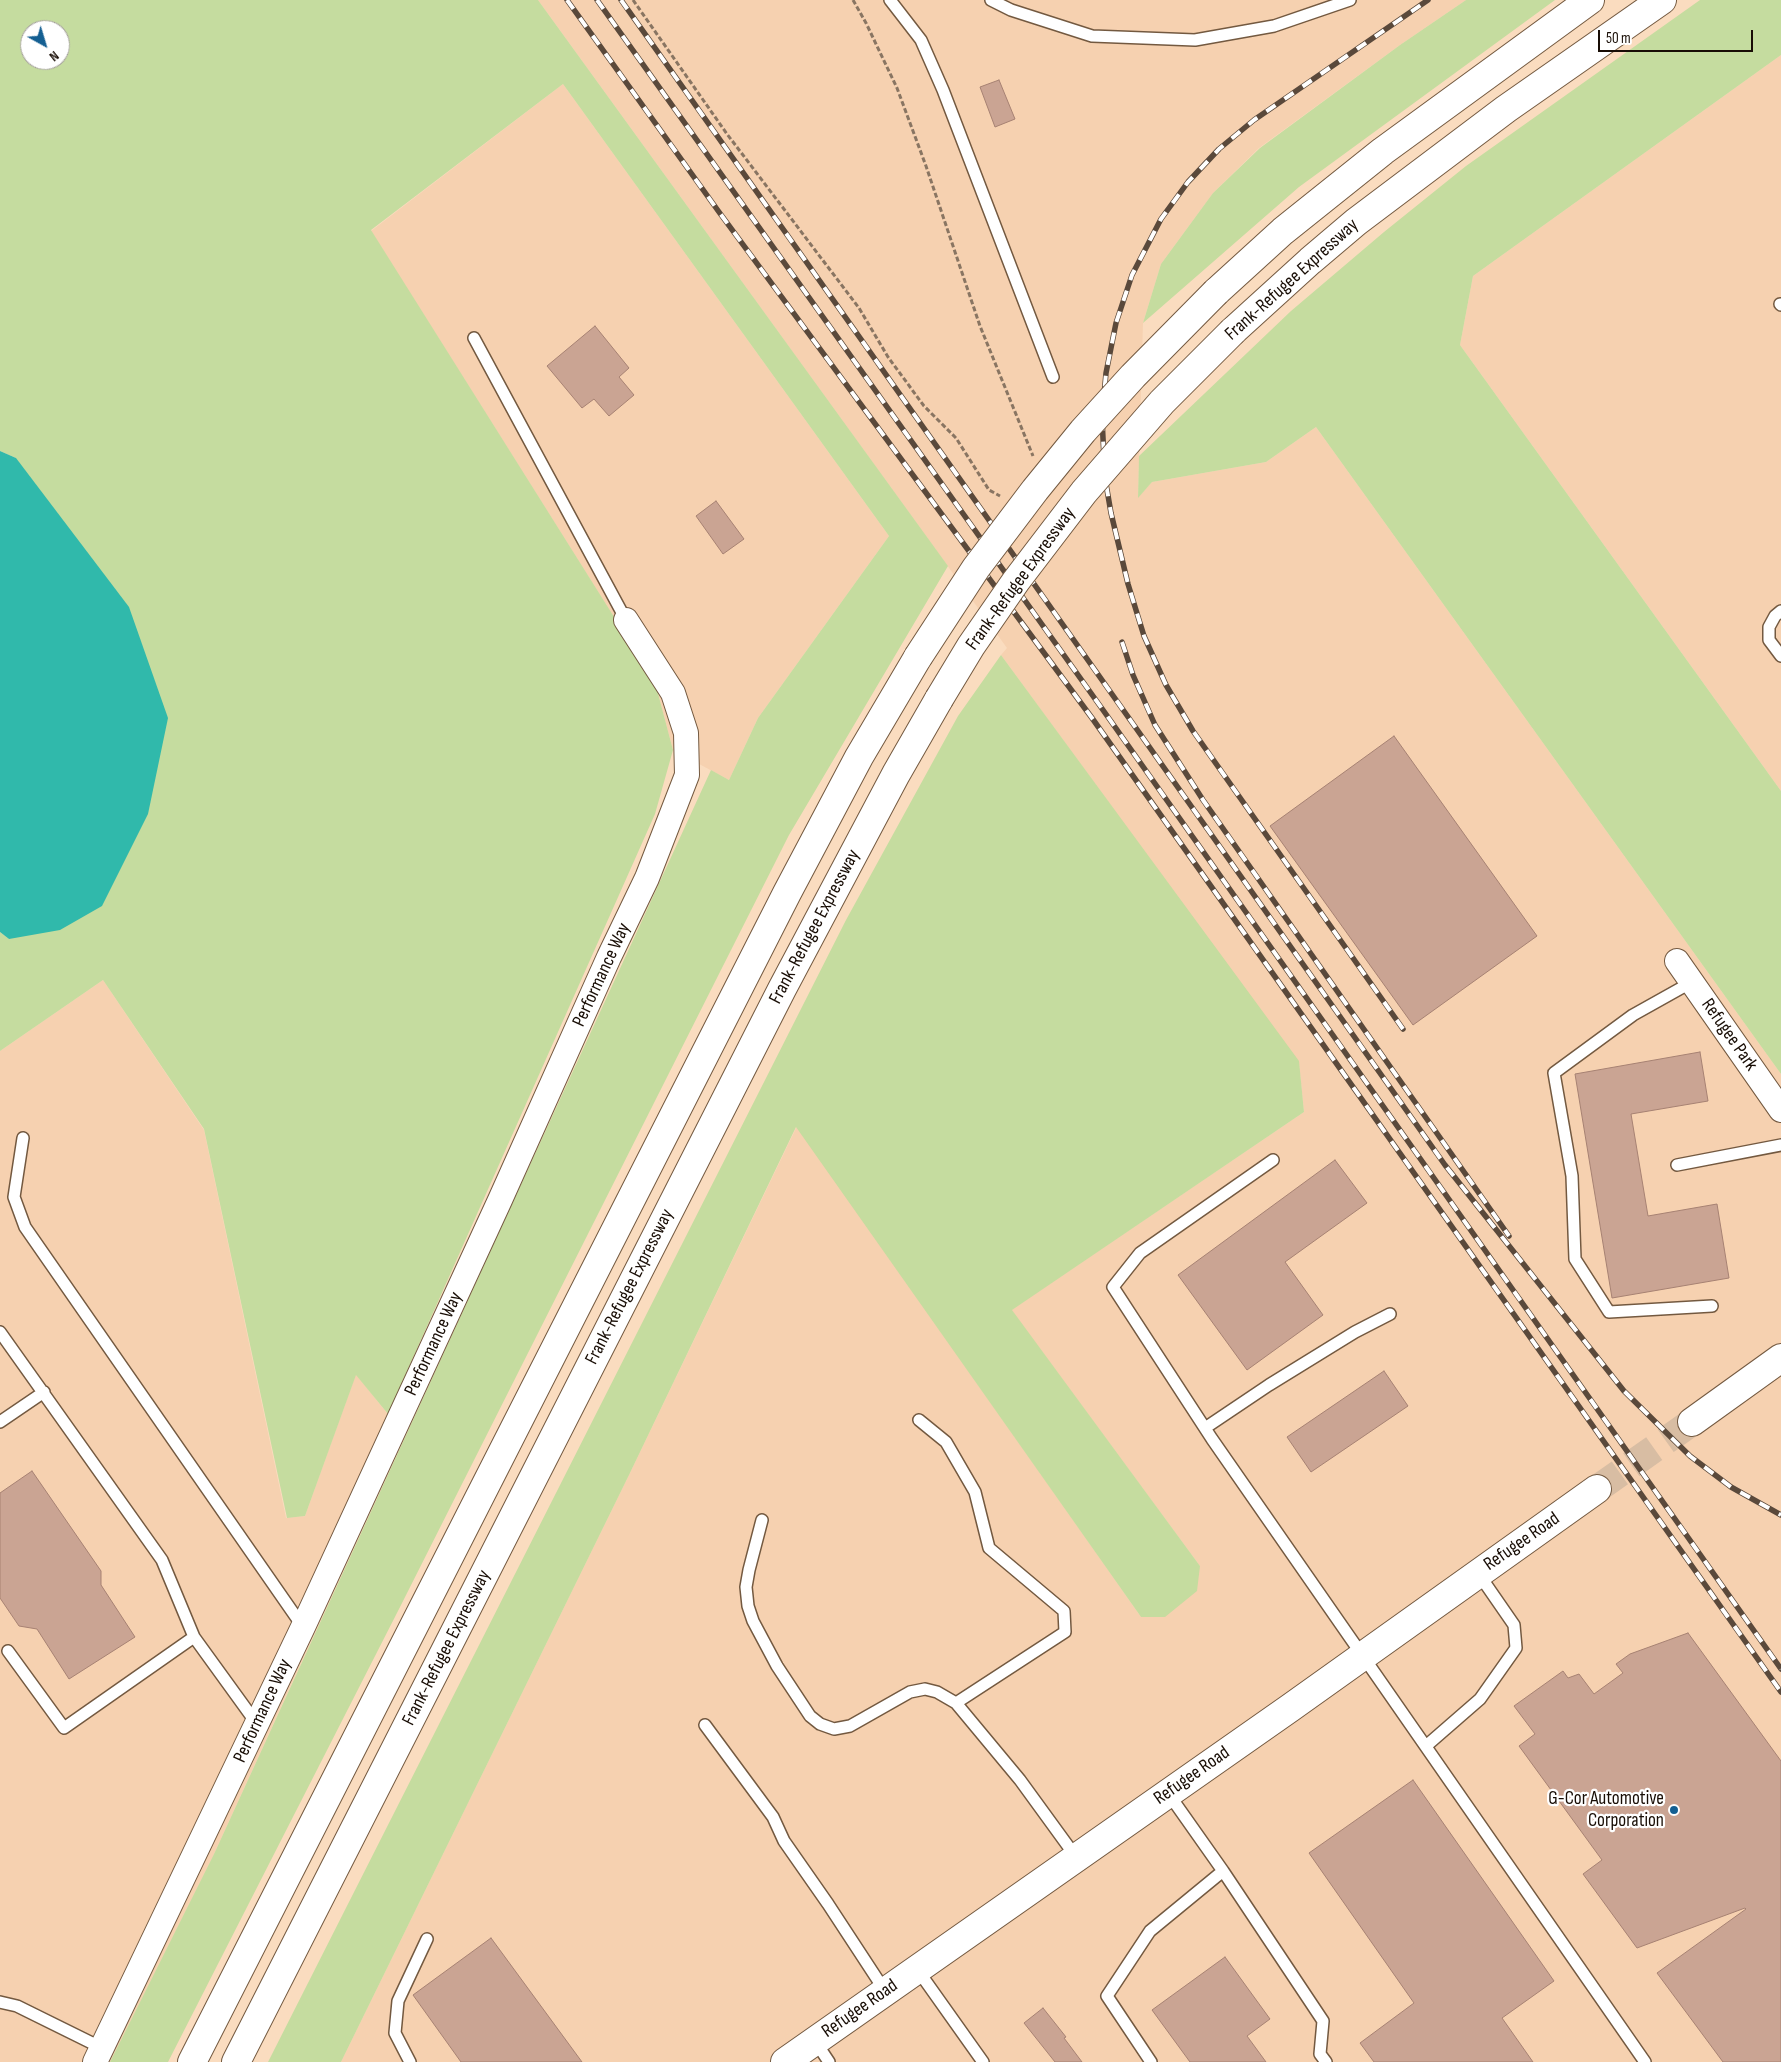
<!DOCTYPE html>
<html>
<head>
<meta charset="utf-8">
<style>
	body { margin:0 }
	#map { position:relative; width:1781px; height:2062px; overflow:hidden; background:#fadcbf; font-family:"Sofia Sans Condensed",sans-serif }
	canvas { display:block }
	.north { position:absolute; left:20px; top:20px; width:50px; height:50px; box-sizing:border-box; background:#fff; border:1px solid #a39e9b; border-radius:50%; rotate:141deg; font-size:14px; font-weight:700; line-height:20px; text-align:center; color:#180d05 }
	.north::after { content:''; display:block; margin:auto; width:18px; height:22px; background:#145f92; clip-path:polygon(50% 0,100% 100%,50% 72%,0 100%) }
	.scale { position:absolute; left:1598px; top:30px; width:155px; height:22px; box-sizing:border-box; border:2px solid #180d05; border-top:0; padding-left:6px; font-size:15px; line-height:18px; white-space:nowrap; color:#180d05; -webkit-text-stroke:4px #fff; paint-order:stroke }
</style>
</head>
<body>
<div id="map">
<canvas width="1781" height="2062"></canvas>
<div class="north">N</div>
<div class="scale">50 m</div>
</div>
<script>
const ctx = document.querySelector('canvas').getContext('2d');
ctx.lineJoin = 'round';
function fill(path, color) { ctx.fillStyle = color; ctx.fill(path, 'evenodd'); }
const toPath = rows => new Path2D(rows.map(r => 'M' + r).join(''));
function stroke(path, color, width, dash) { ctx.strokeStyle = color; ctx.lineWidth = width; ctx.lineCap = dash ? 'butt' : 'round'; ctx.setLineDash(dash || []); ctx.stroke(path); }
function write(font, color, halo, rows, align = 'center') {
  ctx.font = font + ' "Sofia Sans Condensed",sans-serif'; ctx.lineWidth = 4.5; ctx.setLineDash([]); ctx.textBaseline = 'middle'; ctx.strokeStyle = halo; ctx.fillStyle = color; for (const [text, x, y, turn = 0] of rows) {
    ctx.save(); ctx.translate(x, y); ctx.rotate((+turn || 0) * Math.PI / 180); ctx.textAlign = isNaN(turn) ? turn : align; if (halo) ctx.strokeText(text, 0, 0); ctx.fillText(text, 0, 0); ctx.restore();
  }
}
const built = toPath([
	[538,0,1466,0,1400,45,1259,148,1213,193,1161,264,1143,323,1138,497,1152,482,1266,462,1316,427,1781,1074,1781,2062,341,2062,629,1475,797,1126,1141,1617,1200,1566,1011,1310,1304,1112,1299,1064,1001,655,1007,648],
	[1781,55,1781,791,1460,345,1473,276],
	[563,84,889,536,758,718,729,780,673,750,655,682,371,231],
	[103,980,204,1130,286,1518,305,1516,356,1374,405,1436,214,1854,110,2062,0,2062,0,1051]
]);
const green = toPath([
	[0,0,538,0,948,566,789,835,399,1609,168,2062,110,2062,214,1854,711,770,729,780,758,718,889,536,563,84,371,230,655,682,673,750,655,814,388,1414,356,1375,305,1516,287,1518,204,1129,103,980,0,1051,0,932,9,939,16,458,0,451],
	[30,30,60,30,60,60,30,60],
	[1466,0,1555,0,1299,187,1143,323,1161,264,1213,193,1260,148,1400,45],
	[1700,0,1781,0,1781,55,1473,276,1460,345,1781,791,1781,1074,1316,427,1266,462,1152,482,1138,498,1139,456,1291,311,1384,232,1466,166],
	[1001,655,1299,1061,1304,1112,1012,1310,1200,1566,1197,1591,1165,1617,1141,1617,796,1127,629,1475,341,2062,268,2062,846,920,958,716]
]);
const water = toPath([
	[0,451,16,458,129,607,168,718,148,814,102,906,60,930,9,939,0,932]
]);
const building = toPath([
	[999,80,1015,119,995,127,980,87,999,80],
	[595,326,629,368,619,377,634,395,609,416,594,399,582,408,547,366,595,326],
	[716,501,744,539,723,554,696,516,716,501],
	[1394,736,1537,936,1413,1025,1270,826,1394,736],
	[1700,1052,1708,1101,1631,1114,1648,1216,1717,1204,1729,1278,1612,1298,1575,1074,1700,1052],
	[1335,1160,1367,1203,1285,1262,1323,1315,1247,1370,1178,1275,1335,1160],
	[1384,1371,1408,1406,1311,1472,1287,1437,1384,1371],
	[32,1471,101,1571,101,1585,135,1637,69,1679,37,1629,19,1626,0,1598,0,1493,32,1471],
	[1688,1633,1781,1761,1781,2062,1723,2062,1657,1973,1746,1909,1745,1908,1637,1948,1583,1874,1602,1860,1519,1746,1535,1734,1514,1706,1563,1671,1568,1678,1579,1674,1594,1694,1623,1673,1616,1664,1630,1654,1688,1633],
	[1413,1780,1554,1981,1502,2018,1533,2062,1374,2062,1360,2043,1414,2003,1309,1853,1413,1780],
	[491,1938,582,2062,461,2062,413,1995,491,1938],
	[1225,1957,1270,2019,1247,2036,1266,2062,1190,2062,1152,2010,1225,1957],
	[1043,2008,1066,2037,1064,2038,1082,2062,1055,2062,1024,2023,1043,2008]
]);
const secondaryTunnel = toPath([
	[1597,1489,1692,1422]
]);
const path = toPath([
	[633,0,727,134,859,308,888,357,924,406,956,438,989,490,1000,496],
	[853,0,866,23,897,88,926,166,980,326,1033,456]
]);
const lane = toPath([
	[890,0,921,40,943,90,1053,377],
	[991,0,1011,10,1092,36,1195,40,1274,26,1350,0],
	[1780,304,1781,305],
	[474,338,626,620],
	[1781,611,1775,616,1769,627,1769,640,1781,656],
	[1692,982,1633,1015,1554,1073,1572,1176,1575,1259,1609,1312,1712,1306],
	[23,1138,14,1197,25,1227,303,1627],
	[1273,1160,1140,1253,1113,1287,1212,1439,1645,2062],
	[1677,1165,1781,1145],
	[0,1332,162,1560,194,1637,257,1724],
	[919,1420,946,1442,975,1492,989,1548,1064,1611,1065,1632,956,1703,1020,1780,1076,1857],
	[0,1422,44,1392],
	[1205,1428,1269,1385,1355,1332,1390,1314],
	[762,1520,749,1570,746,1587,748,1606,753,1621,777,1666,810,1716,820,1724,834,1729,850,1726,910,1692,925,1689,937,1692,956,1703],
	[8,1651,64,1728,194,1637],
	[705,1725,773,1817,784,1841,828,1904,885,1991],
	[1426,1746,1480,1699,1516,1648,1514,1625,1478,1573],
	[1168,1793,1223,1871,1323,2021,1320,2054,1326,2062],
	[917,1969,983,2062],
	[0,2002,17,2006,102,2048],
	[815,2041,829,2062],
	[410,2062,395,2033,398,2001,427,1939],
	[1151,2062,1107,1996,1150,1931,1223,1871]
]);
const street = toPath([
	[1677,961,1781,1110],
	[95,2062,303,1627,500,1200,609,957,647,878,687,775,686,733,673,693,626,620]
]);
const secondary = toPath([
	[1692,1422,1781,1358],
	[785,2062,1290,1708,1597,1489]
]);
const highway = toPath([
	[1216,292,1283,231,1383,151,1590,0],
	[1233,331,1310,261,1356,222,1506,109,1662,0],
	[192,2062,787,893,859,757,918,657],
	[236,2062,782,989,896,774,939,699]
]);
const rail = toPath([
	[567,0,719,212,1092,718,1781,1692],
	[597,0,1103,710,1781,1669],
	[621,0,1445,1165,1624,1391,1690,1456,1731,1487,1781,1515],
	[1122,642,1133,675,1155,725,1203,800,1509,1236],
	[1403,1029,1193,731,1166,685,1144,636,1128,584,1111,513,1105,478,1102,418,1106,373,1116,323,1132,275,1161,219,1188,182,1219,149,1254,120,1428,0]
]);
const highwayBridge = toPath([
	[918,657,976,568,1035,490,1083,431,1133,376,1216,292],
	[939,699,971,646,1016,581,1084,492,1162,402,1233,331]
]);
const markers = [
	[1674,1810,5,"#145f92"]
];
const streetNames = [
	["Frank-Refugee Expressway",1292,280,-42],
	["Frank-Refugee Expressway",1021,579,-54],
	["Frank-Refugee Expressway",815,927,-62],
	["Performance Way",602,975,-65],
	["Refugee Park",1729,1035,55],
	["Frank-Refugee Expressway",630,1287,-63],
	["Performance Way",434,1344,-65],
	["Refugee Road",1522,1542,-35],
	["Frank-Refugee Expressway",447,1648,-63],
	["Performance Way",263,1711,-65],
	["Refugee Road",1192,1776,-35],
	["Refugee Road",860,2009,-35]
];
const poiNames = [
	["G-Cor Automotive",1664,1799],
	["Corporation",1664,1821]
];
fill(built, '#f6d1b0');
fill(green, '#c5dc9f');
fill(water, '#30b9ab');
fill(building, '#caa493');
stroke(building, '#a78273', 1);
stroke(secondaryTunnel, '#d8bda3', 28, [28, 14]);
stroke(lane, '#735940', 14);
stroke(street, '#735940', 26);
stroke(secondary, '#735940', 30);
stroke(highway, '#735940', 30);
stroke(path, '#897562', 3, [5, 2.5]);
stroke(lane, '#fff', 11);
stroke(street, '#fff', 24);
stroke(secondary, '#fff', 28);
stroke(highway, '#fff', 28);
stroke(rail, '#5a493b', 5.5);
stroke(rail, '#fff', 4, [11]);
stroke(highwayBridge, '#735940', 30, []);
stroke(highwayBridge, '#fff', 28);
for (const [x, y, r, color] of markers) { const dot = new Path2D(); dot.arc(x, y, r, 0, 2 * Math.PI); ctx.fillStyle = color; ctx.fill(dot); stroke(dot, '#fff', 2); }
write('19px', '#180d05', '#fff', streetNames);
write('19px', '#180d05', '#fff', poiNames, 'right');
</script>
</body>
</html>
